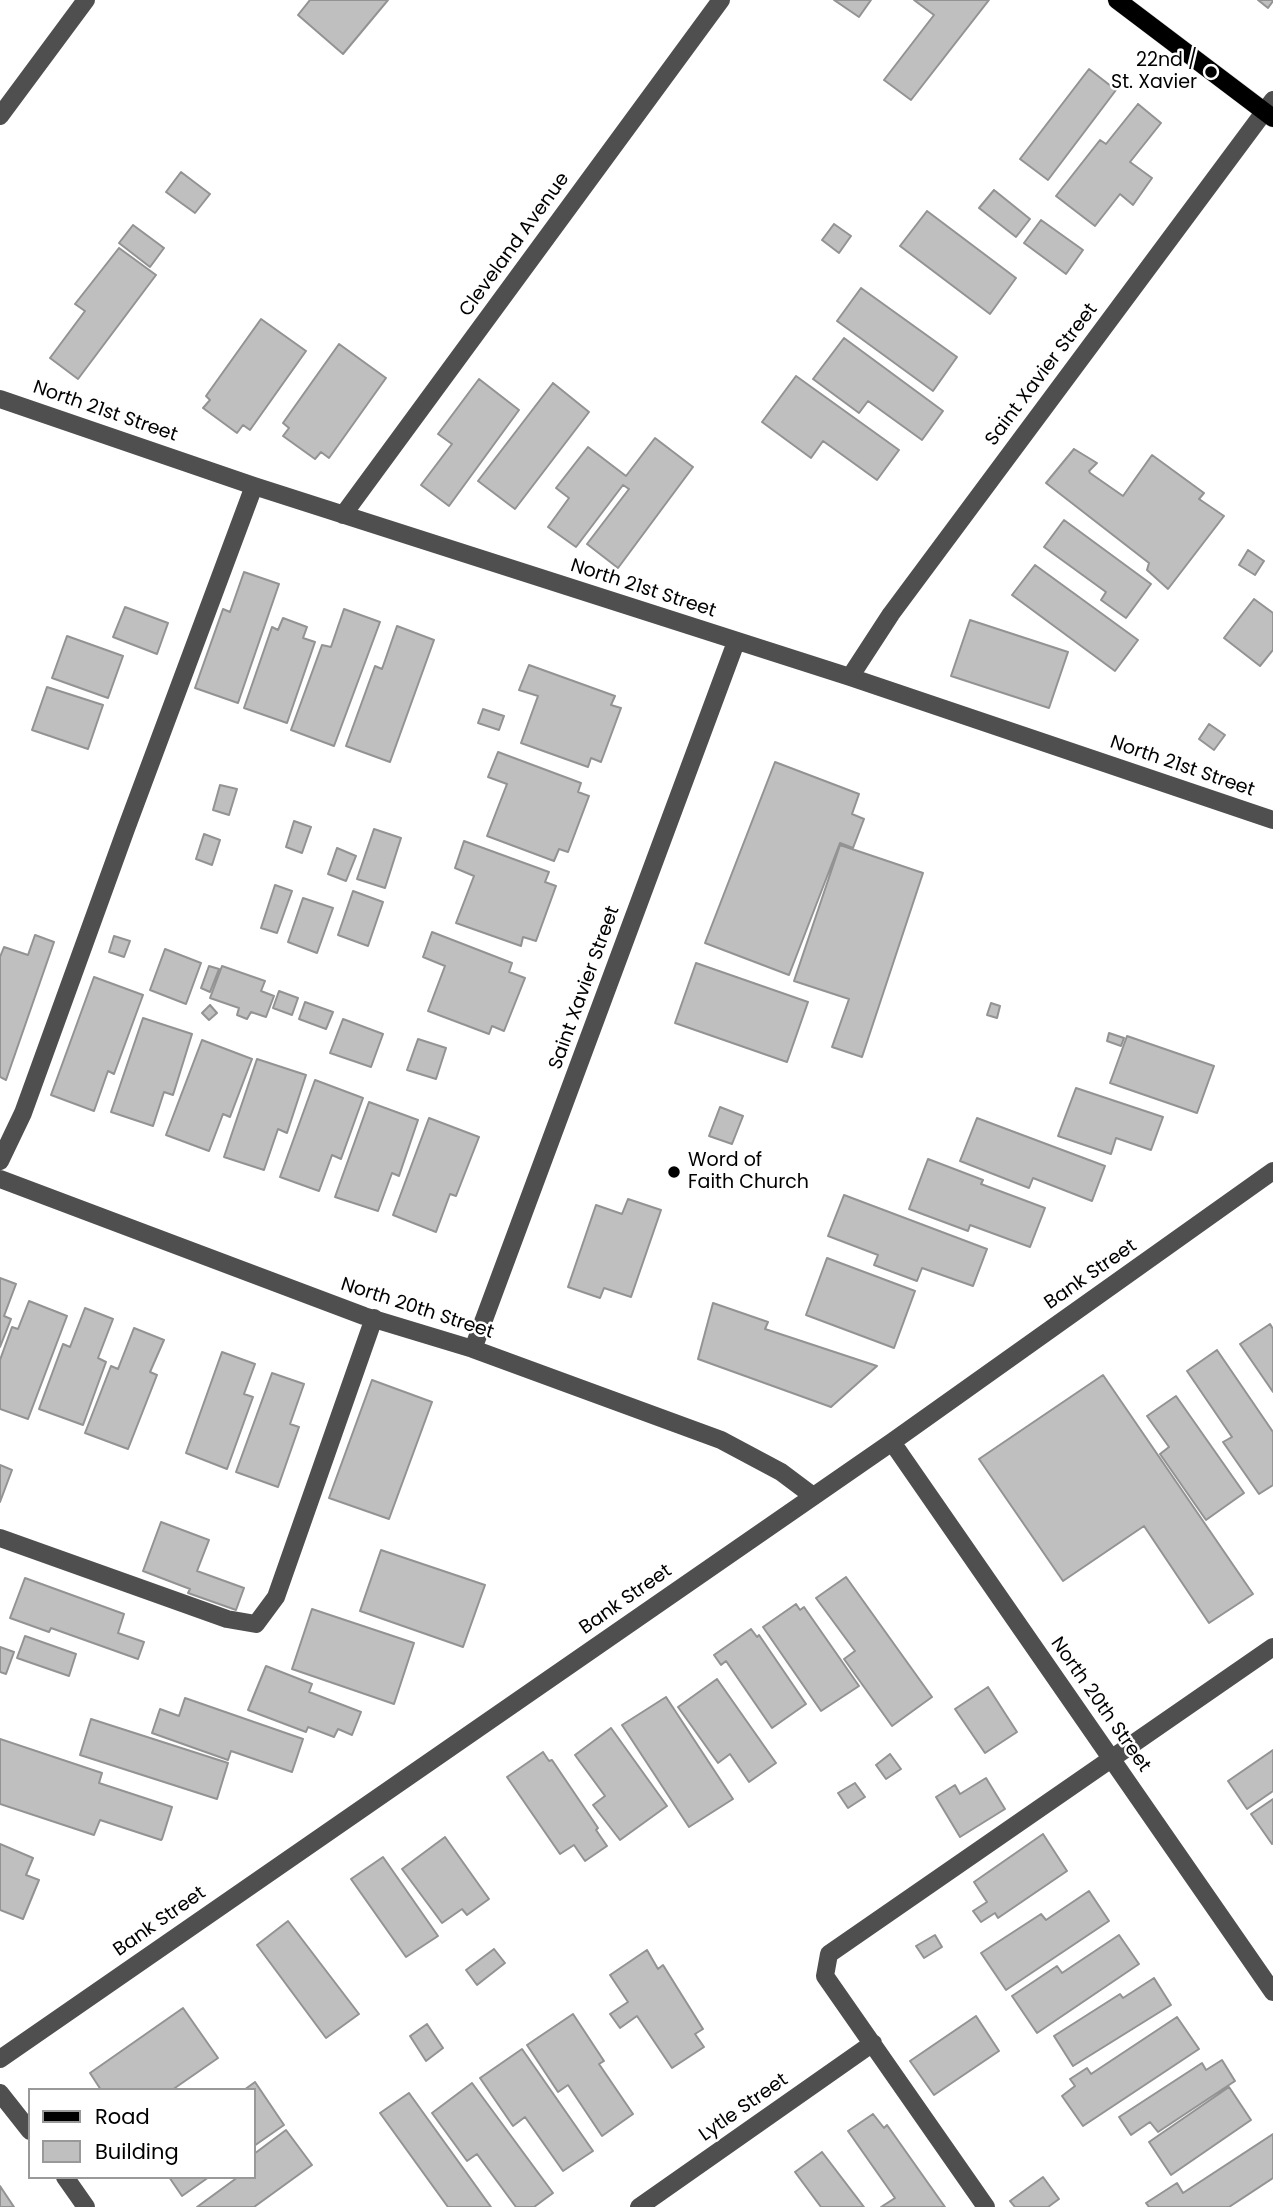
<!DOCTYPE html>
<html>
<head>
<meta charset="utf-8">
<style>
	body { margin:0 }
	#map { position:relative; width:1273px; height:2207px; overflow:hidden; background:#fff; font-family:Poppins,sans-serif }
	canvas { display:block }
	.legend { position:absolute; left:28px; top:2088px; width:228px; height:91px; box-sizing:border-box; background:#fff; border:2px solid #999; margin:0; padding:9px 12px; list-style:none; font-size:21px; color:#000 }
	.legend li { display:flex; align-items:center; gap:14px; height:35px }
	.legend b { width:35px; border:2px solid #999 }
</style>
</head>
<body>
<div id="map">
<canvas width="1273" height="2207"></canvas>
<ul class="legend">
<li><b style="height:9px;background:#000"></b>Road</li>
<li><b style="height:19px;background:#bfbfbf"></b>Building</li>
</ul>
</div>
<script>
const ctx = document.querySelector('canvas').getContext('2d');
ctx.lineJoin = 'round';
function fill(path, color) { ctx.fillStyle = color; ctx.fill(path, 'evenodd'); }
const toPath = rows => new Path2D(rows.map(r => 'M' + r).join(''));
function stroke(path, color, width, dash) { ctx.strokeStyle = color; ctx.lineWidth = width; ctx.lineCap = dash ? 'butt' : 'round'; ctx.setLineDash(dash || []); ctx.stroke(path); }
function write(font, color, halo, rows, align = 'center') {
  ctx.font = font + ' Poppins,sans-serif'; ctx.lineWidth = 5; ctx.setLineDash([]); ctx.textBaseline = 'middle'; ctx.strokeStyle = halo; ctx.fillStyle = color; for (const [text, x, y, turn = 0] of rows) {
    ctx.save(); ctx.translate(x, y); ctx.rotate((+turn || 0) * Math.PI / 180); ctx.textAlign = isNaN(turn) ? turn : align; if (halo) ctx.strokeText(text, 0, 0); ctx.fillText(text, 0, 0); ctx.restore();
  }
}
const building = toPath([
	[310,0,388,0,343,54,298,15,310,0],
	[834,0,871,0,859,17,834,0],
	[914,0,989,0,911,100,884,80,934,15,914,0],
	[1258,0,1273,0,1273,1,1268,8,1258,0],
	[1089,69,1116,90,1048,180,1020,159,1089,69],
	[1138,104,1161,123,1130,162,1152,178,1133,205,1120,194,1095,226,1056,196,1100,140,1106,144,1138,104],
	[181,172,210,194,195,213,166,192,181,172],
	[994,190,1030,219,1016,237,979,208,994,190],
	[927,211,1016,278,990,314,900,246,927,211],
	[1041,220,1083,250,1066,274,1024,243,1041,220],
	[834,224,851,236,839,253,822,240,834,224],
	[133,225,164,248,150,267,119,243,133,225],
	[119,248,156,275,78,379,50,358,85,311,75,304,119,248],
	[861,288,957,357,933,391,837,321,861,288],
	[261,319,306,351,250,430,243,425,237,433,203,408,210,400,206,396,261,319],
	[844,338,943,411,922,440,868,401,859,413,813,379,844,338],
	[339,344,386,378,329,458,321,452,315,459,283,436,289,428,283,423,339,344],
	[796,376,899,450,877,480,823,441,811,458,762,422,796,376],
	[479,379,519,410,449,506,421,485,452,444,438,434,479,379],
	[553,383,589,412,515,509,478,481,553,383],
	[655,438,693,467,618,568,587,544,629,489,623,485,576,547,548,527,569,498,556,488,588,447,626,476,655,438],
	[1074,449,1097,463,1089,471,1090,473,1123,496,1152,455,1204,493,1199,499,1224,516,1168,589,1147,570,1149,563,1046,483,1074,449],
	[1064,520,1151,584,1126,618,1101,600,1106,592,1044,547,1064,520],
	[1248,550,1264,561,1255,575,1239,565,1248,550],
	[1035,565,1138,640,1115,671,1012,595,1035,565],
	[244,572,279,584,238,703,195,688,223,609,230,612,244,572],
	[1254,599,1273,613,1273,650,1260,666,1224,638,1254,599],
	[125,607,168,623,157,654,113,637,125,607],
	[344,609,380,622,334,746,291,730,322,645,331,647,344,609],
	[283,618,307,627,303,638,315,642,287,723,244,708,272,627,278,630,283,618],
	[970,620,1068,652,1049,708,951,676,970,620],
	[397,626,434,640,390,762,346,746,375,666,382,669,397,626],
	[67,636,123,656,108,698,52,678,67,636],
	[529,665,615,696,611,705,621,708,601,762,591,758,588,767,521,743,538,696,519,690,529,665],
	[47,687,103,705,88,749,32,730,47,687],
	[483,709,504,716,499,730,478,723,483,709],
	[1209,724,1225,735,1214,750,1199,739,1209,724],
	[498,752,581,783,578,792,589,796,568,852,559,849,554,861,487,836,507,784,488,777,498,752],
	[775,762,859,794,852,814,864,819,853,848,840,843,789,975,705,943,775,762],
	[220,785,237,789,229,815,213,810,220,785],
	[294,821,311,827,302,853,286,847,294,821],
	[374,829,401,838,385,888,357,879,374,829],
	[204,834,220,840,212,865,196,859,204,834],
	[464,841,549,872,545,882,556,886,536,941,523,937,521,946,456,923,474,876,455,868,464,841],
	[840,845,923,873,862,1057,832,1047,849,999,794,981,840,845],
	[337,848,356,856,346,881,328,874,337,848],
	[275,885,292,891,277,933,261,928,275,885],
	[353,891,383,902,368,946,338,935,353,891],
	[303,898,333,908,317,953,288,942,303,898],
	[432,932,512,963,509,972,525,978,504,1031,492,1026,489,1034,428,1011,445,966,423,957,432,932],
	[35,935,54,942,6,1080,0,1077,0,957,4,947,28,955,35,935],
	[114,936,130,941,124,957,109,952,114,936],
	[165,949,201,963,186,1004,150,990,165,949],
	[696,963,808,1002,787,1062,675,1023,696,963],
	[209,966,219,969,210,992,201,988,209,966],
	[222,966,265,981,261,991,274,996,266,1017,251,1012,247,1019,237,1015,239,1008,210,998,222,966],
	[94,977,143,995,114,1074,108,1071,94,1111,51,1095,94,977],
	[279,991,298,998,292,1015,273,1008,279,991],
	[305,1002,333,1012,326,1029,299,1019,305,1002],
	[991,1003,1000,1006,997,1018,987,1015,991,1003],
	[210,1005,217,1013,209,1020,202,1013,210,1005],
	[143,1018,192,1034,173,1095,164,1092,153,1126,111,1112,143,1018],
	[343,1019,383,1034,371,1067,330,1053,343,1019],
	[1109,1033,1124,1038,1121,1046,1107,1041,1109,1033],
	[1127,1036,1214,1066,1197,1113,1110,1083,1127,1036],
	[418,1039,446,1048,436,1079,407,1070,418,1039],
	[202,1040,252,1059,230,1117,223,1114,209,1151,166,1135,202,1040],
	[257,1059,306,1075,287,1133,278,1129,264,1170,224,1157,257,1059],
	[315,1080,363,1098,341,1159,332,1155,319,1191,280,1177,315,1080],
	[1076,1088,1163,1117,1151,1150,1116,1138,1111,1154,1058,1136,1076,1088],
	[369,1102,418,1120,399,1176,392,1173,378,1211,335,1197,369,1102],
	[720,1107,743,1116,732,1144,709,1136,720,1107],
	[429,1118,479,1137,456,1196,450,1194,436,1232,393,1215,429,1118],
	[977,1118,1105,1166,1092,1201,1033,1178,1029,1188,960,1161,977,1118],
	[928,1159,983,1180,981,1184,1045,1208,1030,1247,970,1225,968,1231,909,1209,928,1159],
	[844,1195,987,1249,973,1286,922,1268,917,1281,874,1265,878,1255,828,1236,844,1195],
	[628,1199,661,1210,631,1297,604,1288,600,1298,568,1287,596,1205,622,1214,628,1199],
	[827,1258,915,1291,894,1348,806,1315,827,1258],
	[0,1278,16,1284,4,1316,11,1319,0,1347,0,1278],
	[29,1301,67,1316,28,1419,0,1409,0,1360,12,1327,18,1329,29,1301],
	[713,1303,768,1322,765,1329,877,1366,831,1407,698,1359,713,1303],
	[85,1308,113,1319,98,1358,106,1362,83,1425,39,1409,63,1344,70,1347,85,1308],
	[1270,1324,1273,1329,1273,1392,1240,1344,1270,1324],
	[134,1328,164,1340,150,1372,157,1375,128,1449,85,1433,111,1366,118,1369,134,1328],
	[1217,1350,1273,1432,1273,1485,1259,1494,1223,1442,1232,1437,1187,1371,1217,1350],
	[222,1352,255,1364,244,1394,253,1397,227,1469,186,1453,222,1352],
	[272,1373,304,1384,290,1424,299,1427,278,1487,236,1472,272,1373],
	[1103,1375,1253,1594,1209,1623,1144,1526,1063,1581,979,1459,1103,1375],
	[372,1380,432,1402,389,1519,329,1498,372,1380],
	[1176,1396,1244,1493,1206,1520,1160,1454,1169,1447,1147,1416,1176,1396],
	[0,1465,12,1470,0,1502,0,1465],
	[161,1522,209,1540,197,1571,244,1588,236,1610,188,1593,190,1589,143,1571,161,1522],
	[381,1550,485,1585,463,1647,360,1611,381,1550],
	[846,1577,932,1697,892,1726,844,1659,855,1651,816,1598,846,1577],
	[25,1578,124,1614,118,1633,144,1642,138,1659,51,1628,49,1632,10,1618,25,1578],
	[796,1604,800,1610,804,1607,859,1686,821,1711,763,1627,796,1604],
	[312,1609,414,1643,394,1704,292,1669,312,1609],
	[751,1629,757,1637,759,1635,806,1704,772,1728,726,1661,721,1665,714,1655,751,1629],
	[25,1636,76,1654,69,1676,17,1658,25,1636],
	[0,1647,14,1652,6,1674,0,1672,0,1647],
	[266,1666,312,1684,309,1692,361,1712,352,1735,338,1729,334,1737,308,1727,306,1732,248,1710,266,1666],
	[717,1679,776,1763,749,1782,730,1754,718,1763,678,1707,717,1679],
	[988,1687,1017,1732,985,1753,955,1709,988,1687],
	[666,1697,733,1799,689,1827,622,1725,666,1697],
	[185,1698,303,1739,292,1772,231,1751,228,1760,152,1733,160,1709,179,1716,185,1698],
	[91,1719,228,1763,217,1799,80,1755,91,1719],
	[611,1728,667,1806,620,1840,593,1805,605,1796,575,1755,611,1728],
	[0,1739,102,1773,99,1783,172,1807,162,1839,161,1840,100,1820,94,1835,0,1804,0,1739],
	[1273,1750,1273,1791,1247,1809,1228,1781,1273,1750],
	[543,1752,549,1761,552,1760,598,1828,596,1830,607,1846,585,1861,574,1845,560,1854,507,1777,543,1752],
	[890,1754,901,1769,886,1779,876,1765,890,1754],
	[986,1778,1005,1809,960,1837,936,1797,955,1785,960,1794,986,1778],
	[855,1783,865,1797,848,1808,838,1793,855,1783],
	[1273,1799,1273,1843,1272,1844,1251,1814,1273,1799],
	[1043,1834,1067,1871,998,1918,995,1913,981,1922,973,1911,987,1902,974,1882,1043,1834],
	[445,1837,489,1899,467,1915,462,1909,442,1923,402,1869,445,1837],
	[0,1844,33,1858,26,1875,39,1880,23,1919,0,1910,0,1844],
	[383,1857,438,1936,406,1957,351,1879,383,1857],
	[1089,1891,1109,1921,1006,1990,981,1953,1041,1914,1046,1920,1089,1891],
	[288,1921,359,2014,326,2038,257,1945,288,1921],
	[935,1935,942,1947,924,1958,916,1946,935,1935],
	[1119,1935,1139,1964,1037,2033,1012,1996,1057,1966,1062,1973,1119,1935],
	[494,1949,505,1963,477,1985,466,1970,494,1949],
	[647,1950,658,1969,663,1965,703,2029,695,2034,704,2047,672,2068,637,2016,620,2028,610,2014,628,2002,610,1975,647,1950],
	[1154,1978,1171,2005,1073,2066,1054,2036,1120,1994,1123,1998,1154,1978],
	[183,2008,218,2058,172,2090,101,2090,90,2073,183,2008],
	[573,2014,604,2061,599,2064,633,2114,602,2136,568,2085,558,2092,527,2045,573,2014],
	[976,2016,999,2051,934,2095,910,2061,976,2016],
	[1177,2017,1199,2049,1083,2126,1062,2096,1075,2086,1070,2079,1087,2068,1091,2074,1177,2017],
	[427,2024,443,2048,426,2061,410,2036,427,2024],
	[522,2049,593,2151,563,2171,525,2117,513,2126,480,2078,522,2049],
	[1222,2060,1235,2081,1158,2132,1150,2122,1131,2135,1119,2117,1202,2063,1206,2070,1222,2060],
	[255,2082,284,2125,254,2146,254,2090,244,2090,255,2082],
	[472,2083,553,2193,534,2207,516,2207,477,2154,467,2161,432,2113,472,2083],
	[1229,2087,1251,2120,1171,2175,1149,2142,1229,2087],
	[409,2093,491,2207,448,2207,380,2113,409,2093],
	[873,2114,884,2128,887,2125,945,2207,881,2207,895,2198,848,2131,873,2114],
	[286,2130,312,2165,254,2207,197,2207,238,2177,254,2177,254,2154,286,2130],
	[1273,2134,1273,2178,1229,2207,1149,2207,1146,2203,1177,2183,1183,2193,1273,2134],
	[822,2152,864,2207,821,2207,795,2172,822,2152],
	[169,2177,209,2177,182,2196,169,2177],
	[1043,2177,1059,2199,1048,2207,1015,2207,1010,2201,1043,2177],
	[0,2186,14,2207,0,2207,0,2186]
]);
const minor = toPath([
	[0,116,86,0],
	[0,399,254,486,850,677,1273,820],
	[343,515,721,0],
	[850,677,891,614,1273,100],
	[0,1161,23,1113,126,829,254,486],
	[0,1179,364,1316,473,1349,721,1440,781,1472,813,1496],
	[473,1349,736,642],
	[892,1442,1273,1992],
	[0,1538,227,1619,256,1624,276,1597,374,1318],
	[0,2059,892,1442,1273,1171],
	[0,2093,30,2131],
	[65,2177,86,2207],
	[639,2207,873,2043],
	[986,2207,825,1976,829,1954,1273,1647]
]);
const major = toPath([
	[1117,0,1273,118]
]);
const markers = [
	[1211,72,7,"#000"],
	[674,1172,7,"#000"]
];
const poiNames = [
	["22nd /",1197,61],
	["St. Xavier",1197,83],
	["Word of",688,1161,"left"],
	["Faith Church",688,1183,"left"]
];
const streetNames = [
	["Cleveland Avenue",515,245,-54],
	["Saint Xavier Street",1042,375,-53],
	["North 21st Street",105,412,19],
	["North 21st Street",643,589,18],
	["North 21st Street",1182,767,19],
	["Saint Xavier Street",585,988,-70],
	["Bank Street",1091,1275,-35],
	["North 20th Street",417,1309,18],
	["Bank Street",626,1600,-35],
	["North 20th Street",1100,1705,55],
	["Bank Street",160,1922,-35],
	["Lytle Street",744,2108,-35]
];
fill(building, '#bfbfbf');
stroke(building, '#939393', 2);
stroke(major, '#dbdbdb', 19);
stroke(minor, '#4f4f4f', 18);
stroke(major, '#000', 18);
for (const [x, y, r, color] of markers) { const dot = new Path2D(); dot.arc(x, y, r, 0, 2 * Math.PI); ctx.fillStyle = color; ctx.fill(dot); stroke(dot, '#fff', 2.5); }
write('19px', '#000', '#fff', poiNames, 'right');
write('19px', '#000', '#fff', streetNames);
</script>
</body>
</html>
